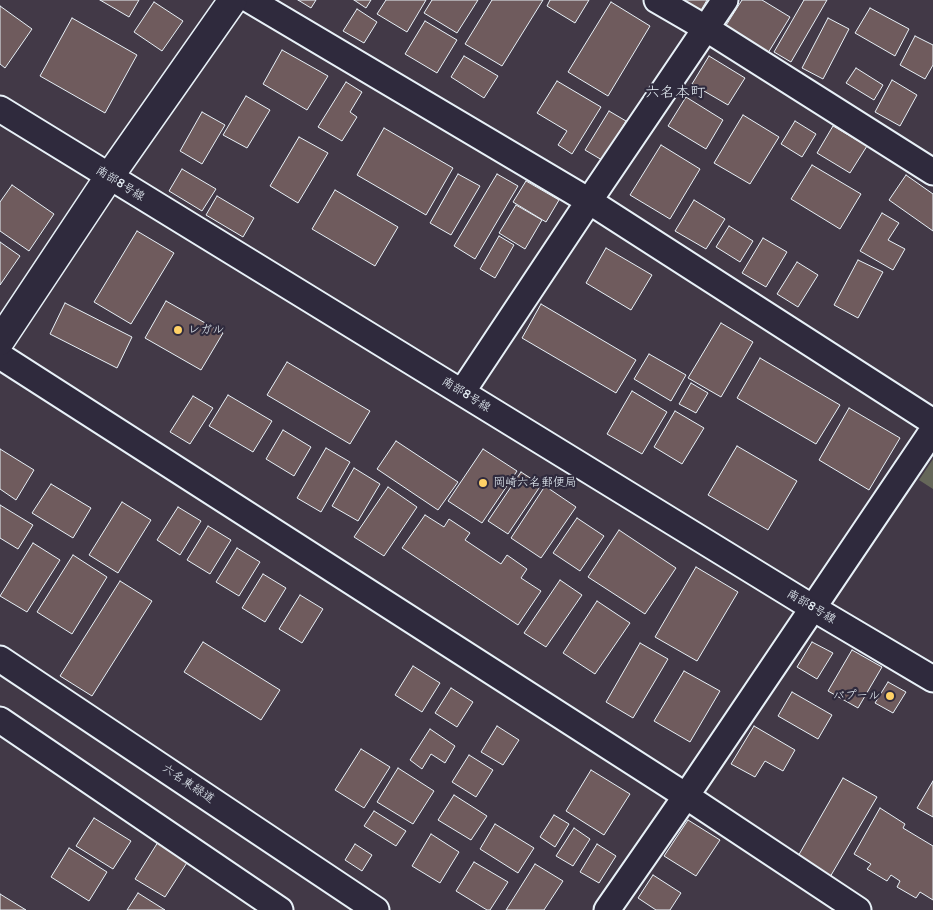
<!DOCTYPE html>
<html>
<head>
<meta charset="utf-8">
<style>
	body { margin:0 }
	canvas { display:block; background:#423947 }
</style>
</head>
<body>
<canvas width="933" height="910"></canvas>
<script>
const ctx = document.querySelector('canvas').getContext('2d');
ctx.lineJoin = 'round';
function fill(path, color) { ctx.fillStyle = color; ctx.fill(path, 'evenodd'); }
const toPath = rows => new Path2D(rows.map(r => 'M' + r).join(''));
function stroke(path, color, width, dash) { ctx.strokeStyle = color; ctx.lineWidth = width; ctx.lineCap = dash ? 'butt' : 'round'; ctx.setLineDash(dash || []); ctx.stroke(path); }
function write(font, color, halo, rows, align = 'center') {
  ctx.font = font + ' "Balsamiq Sans","Klee One",sans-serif'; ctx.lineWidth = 4.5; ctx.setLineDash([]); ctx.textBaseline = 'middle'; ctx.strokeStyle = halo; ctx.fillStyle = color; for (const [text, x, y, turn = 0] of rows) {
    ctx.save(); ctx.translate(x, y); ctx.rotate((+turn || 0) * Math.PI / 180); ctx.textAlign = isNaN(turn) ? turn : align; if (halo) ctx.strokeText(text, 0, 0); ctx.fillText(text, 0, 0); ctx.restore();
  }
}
const green = toPath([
	[933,459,933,489,919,480]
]);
const building = toPath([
	[100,0,139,0,129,17,100,0],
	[298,0,316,0,311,8,298,0],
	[354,0,371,0,366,8,354,0],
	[386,0,426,0,407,32,377,14,386,0],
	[432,0,478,0,457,33,424,13,432,0],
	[492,0,543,0,502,66,465,44,492,0],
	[550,0,589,0,575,23,547,6,550,0],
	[678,0,707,0,700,12,678,0],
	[742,0,762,0,790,17,768,53,725,27,742,0],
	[804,0,827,0,791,62,774,52,804,0],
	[154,2,183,21,162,51,134,32,154,2],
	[611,2,650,26,608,96,568,72,611,2],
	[0,6,32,29,5,68,0,64,0,6],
	[870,8,909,29,895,56,855,33,870,8],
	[357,9,377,22,364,43,343,31,357,9],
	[72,18,137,55,105,113,40,76,72,18],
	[828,18,849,29,823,79,802,68,828,18],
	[425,21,457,40,437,73,405,54,425,21],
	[915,36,933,45,933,65,925,79,900,65,915,36],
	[282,50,328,76,307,110,263,84,282,50],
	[464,56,498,76,484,98,451,77,464,56],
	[709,56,745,78,728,105,692,84,709,56],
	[856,68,883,85,874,100,846,83,856,68],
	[892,80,917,95,900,126,875,112,892,80],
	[557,81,601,107,572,154,558,145,567,131,537,113,557,81],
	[346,82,362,92,350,112,357,117,342,141,318,127,346,82],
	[246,96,270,110,247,148,223,135,246,96],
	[686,97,723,120,706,149,668,126,686,97],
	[609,111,626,121,602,160,585,150,609,111],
	[202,112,225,125,202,164,180,151,202,112],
	[743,115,779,137,750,184,714,163,743,115],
	[795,121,816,134,802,157,781,144,795,121],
	[833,126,867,146,850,173,817,153,833,126],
	[384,128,453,168,426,215,357,175,384,128],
	[299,137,328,153,298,203,270,186,299,137],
	[661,145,700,169,670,219,630,195,661,145],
	[812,165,861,194,840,229,791,199,812,165],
	[182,169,216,189,202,211,169,191,182,169],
	[458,174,480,186,451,235,430,223,458,174],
	[497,174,518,186,475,259,454,246,497,174],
	[906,175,933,194,933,231,889,200,906,175],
	[526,181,559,200,546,222,513,202,526,181],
	[12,185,54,214,29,251,0,231,0,202,12,185],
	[335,190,398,227,375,266,312,229,335,190],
	[217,196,254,218,243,237,206,215,217,196],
	[694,200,725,219,706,249,675,231,694,200],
	[516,205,542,220,525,249,499,233,516,205],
	[882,213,899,223,888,240,905,249,893,270,860,251,882,213],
	[729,226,753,241,740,262,716,247,729,226],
	[137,231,174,253,131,324,94,302,137,231],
	[499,236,514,245,495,278,480,269,499,236],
	[763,238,787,252,766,287,742,273,763,238],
	[0,242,20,256,0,285,0,242],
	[606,248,652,275,631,310,586,283,606,248],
	[858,260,883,272,858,318,834,305,858,260],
	[797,262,818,275,798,307,777,294,797,262],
	[166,301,223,333,201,370,145,338,166,301],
	[65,303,132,337,117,368,50,334,65,303],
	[541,304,636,360,616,393,522,338,541,304],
	[721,323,753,342,721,397,688,378,721,323],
	[649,354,686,375,671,401,634,379,649,354],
	[760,358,840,405,816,444,737,398,760,358],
	[287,362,370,411,350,444,267,395,287,362],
	[691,383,708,393,696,413,679,404,691,383],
	[632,391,667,412,642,454,607,434,632,391],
	[228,395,272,421,253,452,209,426,228,395],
	[193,396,213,408,190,444,170,432,193,396],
	[849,408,900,438,869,490,819,460,849,408],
	[675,411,704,428,682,464,654,447,675,411],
	[283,430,311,447,294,476,266,459,283,430],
	[396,441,458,482,438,510,377,469,396,441],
	[737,446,797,481,768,530,708,495,737,446],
	[326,448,350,462,321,512,297,498,326,448],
	[0,449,34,470,16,500,0,489,0,449],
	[483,449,517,471,482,523,448,501,483,449],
	[354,468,380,484,358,521,332,506,354,468],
	[521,472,541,485,508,534,488,521,521,472],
	[51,484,91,508,73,538,32,513,51,484],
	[545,486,576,507,541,558,511,538,545,486],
	[388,487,417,507,384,556,354,537,388,487],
	[122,502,151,520,118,573,89,555,122,502],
	[0,505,33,525,18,549,0,538,0,505],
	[178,507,201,521,180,555,157,540,178,507],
	[425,515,444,527,449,519,470,533,465,540,501,564,507,555,527,569,521,578,541,591,518,625,402,548,425,515],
	[577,518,604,536,580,571,553,553,577,518],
	[208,526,231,540,210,574,187,560,208,526],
	[619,530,676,568,645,614,588,577,619,530],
	[33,543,60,560,27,612,0,596,33,543],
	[237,548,260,562,239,596,216,582,237,548],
	[73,555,107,577,72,634,37,612,73,555],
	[696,567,738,592,697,661,655,637,696,567],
	[263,574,286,588,265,622,242,608,263,574],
	[560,580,582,595,546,647,524,633,560,580],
	[120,581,152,601,92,696,60,676,120,581],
	[300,595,323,609,302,643,279,629,300,595],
	[597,601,630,623,595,674,563,653,597,601],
	[203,642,280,690,261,720,184,672,203,642],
	[812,642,833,653,817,679,797,667,812,642],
	[640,643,668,659,633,718,606,702,640,643],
	[852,650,882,667,858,708,828,691,852,650],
	[413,666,440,683,422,712,395,695,413,666],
	[684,671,720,691,690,742,654,721,684,671],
	[888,682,906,692,893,713,875,703,888,682],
	[451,688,473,702,457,727,435,713,451,688],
	[792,692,832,715,818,739,778,716,792,692],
	[497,726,519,740,503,765,481,752,497,726],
	[754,726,795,750,783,771,765,761,755,777,731,764,754,726],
	[430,729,455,746,445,763,431,754,422,769,410,760,430,729],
	[361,749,390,767,364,808,335,790,361,749],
	[469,755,493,770,476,797,452,782,469,755],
	[398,768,434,791,413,824,377,802,398,768],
	[591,770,630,794,604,835,566,811,591,770],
	[843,778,877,797,830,877,797,858,843,778],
	[933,781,933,817,917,808,933,781],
	[454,795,487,816,471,840,438,820,454,795],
	[880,808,905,824,903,828,933,846,933,900,920,892,916,898,897,887,900,881,891,875,887,881,867,869,871,864,854,854,880,808],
	[374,811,406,831,396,846,364,826,374,811],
	[554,815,569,824,555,847,540,837,554,815],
	[94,818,131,841,113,869,76,846,94,818],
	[688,820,720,840,696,876,664,856,688,820],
	[495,824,534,848,518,873,480,849,495,824],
	[574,828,590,839,573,866,556,856,574,828],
	[431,834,459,852,440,883,412,866,431,834],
	[158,842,188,861,165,897,135,879,158,842],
	[355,844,372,855,362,871,345,860,355,844],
	[597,844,616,856,599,883,580,872,597,844],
	[69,848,107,872,89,901,51,877,69,848],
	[474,862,508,882,490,910,487,910,456,891,474,862],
	[535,864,563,881,544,910,506,910,535,864],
	[653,875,681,893,670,910,656,910,638,898,653,875],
	[138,893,165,910,127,910,138,893],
	[0,894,26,910,0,910,0,894]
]);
const street = toPath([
	[250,0,589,201,933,422],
	[657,0,707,29,933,172],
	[0,109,813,608,933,679],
	[0,356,686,796,858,910],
	[462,392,589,201,725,0],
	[0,659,376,910],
	[0,720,280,910],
	[607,910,686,796,933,430]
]);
const secondary = toPath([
	[0,341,109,177,233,0]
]);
const markers = [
	[178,330,5,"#ffd166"],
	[483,483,5,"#ffd166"],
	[890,696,5,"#ffd166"]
];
const streetNames = [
	["南部8号線",120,184,32],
	["南部8号線",466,395,32],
	["南部8号線",811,607,31],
	["六名東緑道",188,784,34]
];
const poiNames = [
	["レガル",188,330],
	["岡崎六名郵便局",493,483],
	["バプール",880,696,"right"]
];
const quarterNames = [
	["六名本町",675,93]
];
fill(green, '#656759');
fill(building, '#6f5b5d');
stroke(building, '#e8f1f8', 1);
stroke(street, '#e8f1f8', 29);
stroke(secondary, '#e8f1f8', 31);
stroke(street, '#2f2a3d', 25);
stroke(secondary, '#2f2a3d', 28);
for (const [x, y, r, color] of markers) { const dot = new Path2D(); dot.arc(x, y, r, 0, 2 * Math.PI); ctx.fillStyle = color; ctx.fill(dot); stroke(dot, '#2f2a3d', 2); }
write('12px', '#e8f1f8', '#2f2a3d', streetNames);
write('12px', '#e8f1f8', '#2f2a3d', poiNames, 'left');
write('15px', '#e8f1f8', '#2f2a3d', quarterNames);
</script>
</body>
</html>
